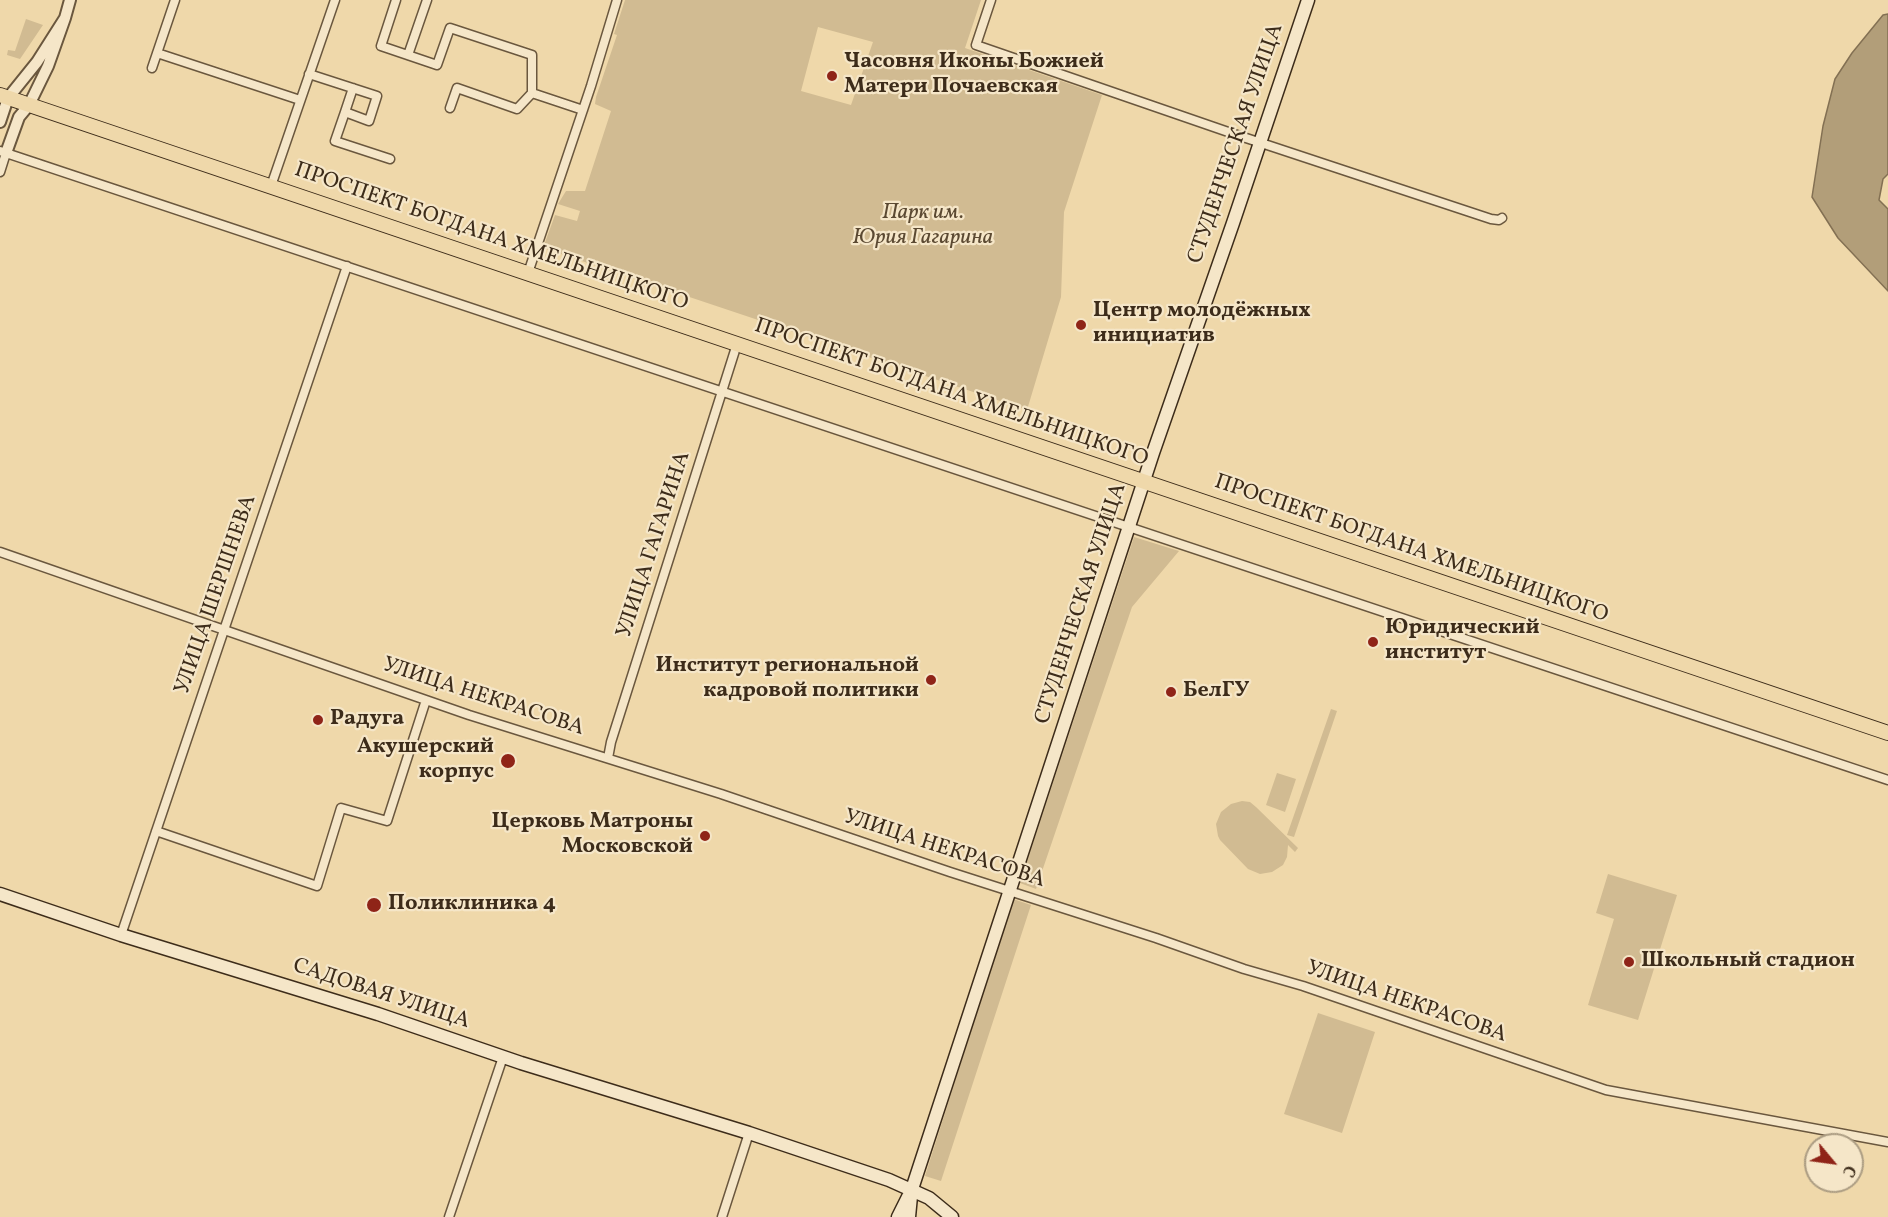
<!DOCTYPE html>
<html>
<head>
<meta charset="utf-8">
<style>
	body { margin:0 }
	#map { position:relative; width:1888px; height:1217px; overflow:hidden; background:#efd8aa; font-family:Vollkorn,serif }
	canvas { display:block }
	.north { position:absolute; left:1804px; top:1133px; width:60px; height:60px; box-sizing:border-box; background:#f5e6c8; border:2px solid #ab9c82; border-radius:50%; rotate:119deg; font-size:16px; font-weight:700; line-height:24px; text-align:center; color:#3d2c1a }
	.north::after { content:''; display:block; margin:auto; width:21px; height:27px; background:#8f2418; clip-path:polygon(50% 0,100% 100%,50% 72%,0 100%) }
</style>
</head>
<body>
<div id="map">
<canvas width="1888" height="1217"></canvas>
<div class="north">С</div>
</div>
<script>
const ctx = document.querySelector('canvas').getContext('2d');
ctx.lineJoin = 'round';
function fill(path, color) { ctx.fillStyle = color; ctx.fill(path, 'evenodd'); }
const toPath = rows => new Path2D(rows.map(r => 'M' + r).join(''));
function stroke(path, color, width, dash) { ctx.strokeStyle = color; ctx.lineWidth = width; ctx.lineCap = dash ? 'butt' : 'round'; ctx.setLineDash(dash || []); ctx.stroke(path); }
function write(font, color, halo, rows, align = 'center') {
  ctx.font = font + ' Vollkorn,serif'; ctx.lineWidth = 4.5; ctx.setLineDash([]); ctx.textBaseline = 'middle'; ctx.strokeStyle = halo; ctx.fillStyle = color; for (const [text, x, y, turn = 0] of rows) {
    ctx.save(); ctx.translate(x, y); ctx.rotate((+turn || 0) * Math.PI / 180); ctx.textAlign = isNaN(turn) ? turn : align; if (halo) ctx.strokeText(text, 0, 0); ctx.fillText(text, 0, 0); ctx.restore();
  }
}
const green = toPath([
	[625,0,981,0,965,48,1102,95,1064,212,1061,297,1027,410,543,248,555,215,577,221,580,211,558,204,566,191,585,191,611,111,595,104,596,97,617,35,614,34],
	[818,27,873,42,851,105,801,91],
	[26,19,43,25,20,59,7,55,8,50,15,51],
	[1134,537,1179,551,1132,607,1036,889,1020,883],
	[1331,709,1337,711,1294,837,1287,835],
	[1277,773,1296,779,1285,812,1266,805],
	[1242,801,1250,802,1256,807,1298,848,1295,852,1288,845,1287,857,1283,865,1272,872,1260,874,1248,869,1220,840,1218,836,1216,824,1221,812,1231,804],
	[1608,874,1677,895,1638,1020,1588,1005,1614,919,1596,913],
	[1013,899,1031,905,941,1181,925,1176],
	[1318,1013,1375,1032,1342,1133,1284,1114]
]);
const water = toPath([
	[1888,14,1888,174,1883,179,1879,200,1888,209,1888,291,1838,238,1812,197,1823,126,1835,79,1852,53,1883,15,1888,14]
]);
const minor = toPath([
	[396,0,381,46,437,65,450,28,532,55,532,93,583,110],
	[991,0,976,45,1237,135,1491,219,1499,220,1502,218],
	[157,53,300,100],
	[408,55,427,0],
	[152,68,175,0],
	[309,74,377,96,369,121,345,112,335,141,390,159],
	[450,108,457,88,517,109,532,93],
	[345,112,353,88],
	[0,151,1888,780],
	[0,172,6,153],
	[271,186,335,0],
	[528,273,591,86,617,0],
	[0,552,469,715,721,794,950,872,1156,938,1244,969,1303,986,1606,1090,1888,1142],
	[608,758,611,742,737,344],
	[156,831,317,886,341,808,387,821,426,700],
	[121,935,347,266],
	[449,1217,503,1057],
	[722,1217,749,1133]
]);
const tertiary = toPath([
	[0,122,8,98,37,62,65,18,70,0],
	[6,153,19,117,29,105,48,66,65,18]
]);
const secondary = toPath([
	[0,894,121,935,378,1014,521,1063,749,1133,889,1180,929,1198,952,1217],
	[898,1217,912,1189,1153,453,1233,223,1308,0],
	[909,1217,911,1196]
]);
const primary = toPath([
	[0,95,1888,733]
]);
const markers = [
	[832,76,6,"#8f2418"],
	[1081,325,6,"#8f2418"],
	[1373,642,6,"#8f2418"],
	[931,680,6,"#8f2418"],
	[1171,692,6,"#8f2418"],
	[318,720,6,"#8f2418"],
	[508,761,8,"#8f2418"],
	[705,836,6,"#8f2418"],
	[374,905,8,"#8f2418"],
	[1629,962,6,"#8f2418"]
];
const poiNames = [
	["Часовня Иконы Божией",844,63],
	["Матери Почаевская",844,88],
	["Центр молодёжных",1093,312],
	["инициатив",1093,337],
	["Юридический",1385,629],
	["институт",1385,654],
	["Институт региональной",919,667,"right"],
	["кадровой политики",919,692,"right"],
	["БелГУ",1183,692],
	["Радуга",330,720],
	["Акушерский",494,748,"right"],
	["корпус",494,773,"right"],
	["Церковь Матроны",693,823,"right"],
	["Московской",693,848,"right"],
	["Поликлиника 4",388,905],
	["Школьный стадион",1641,962]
];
const streetNames = [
	["СТУДЕНЧЕСКАЯ УЛИЦА",1237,144,-71],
	["ПРОСПЕКТ БОГДАНА ХМЕЛЬНИЦКОГО",491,238,19],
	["ПРОСПЕКТ БОГДАНА ХМЕЛЬНИЦКОГО",951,394,19],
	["УЛИЦА ГАГАРИНА",655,545,-72],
	["ПРОСПЕКТ БОГДАНА ХМЕЛЬНИЦКОГО",1411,550,19],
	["УЛИЦА ШЕРШНЕВА",217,595,-71],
	["СТУДЕНЧЕСКАЯ УЛИЦА",1082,604,-72],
	["УЛИЦА НЕКРАСОВА",483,698,18],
	["УЛИЦА НЕКРАСОВА",944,850,18],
	["САДОВАЯ УЛИЦА",381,995,18],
	["УЛИЦА НЕКРАСОВА",1406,1003,19]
];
const parkNames = [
	["Парк им.",923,214],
	["Юрия Гагарина",923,239]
];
fill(green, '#d1bb92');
fill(water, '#b29e79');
stroke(water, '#837053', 1.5);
stroke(minor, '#6a573e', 11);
stroke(tertiary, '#6a573e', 14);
stroke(secondary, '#3d2c1a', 15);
stroke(primary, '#3d2c1a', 16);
stroke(minor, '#f5e6c8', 8);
stroke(tertiary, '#f5e6c8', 10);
stroke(secondary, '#f5e6c8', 12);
stroke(primary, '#efd8aa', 14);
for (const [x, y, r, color] of markers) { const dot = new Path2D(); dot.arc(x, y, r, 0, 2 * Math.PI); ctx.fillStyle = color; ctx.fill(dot); stroke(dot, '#f5e6c8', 2); }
write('bold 22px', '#3d2c1a', '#f5e6c8', poiNames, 'left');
write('22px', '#3d2c1a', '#f5e6c8', streetNames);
write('italic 22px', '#5b4932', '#f5e6c8', parkNames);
</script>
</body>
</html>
